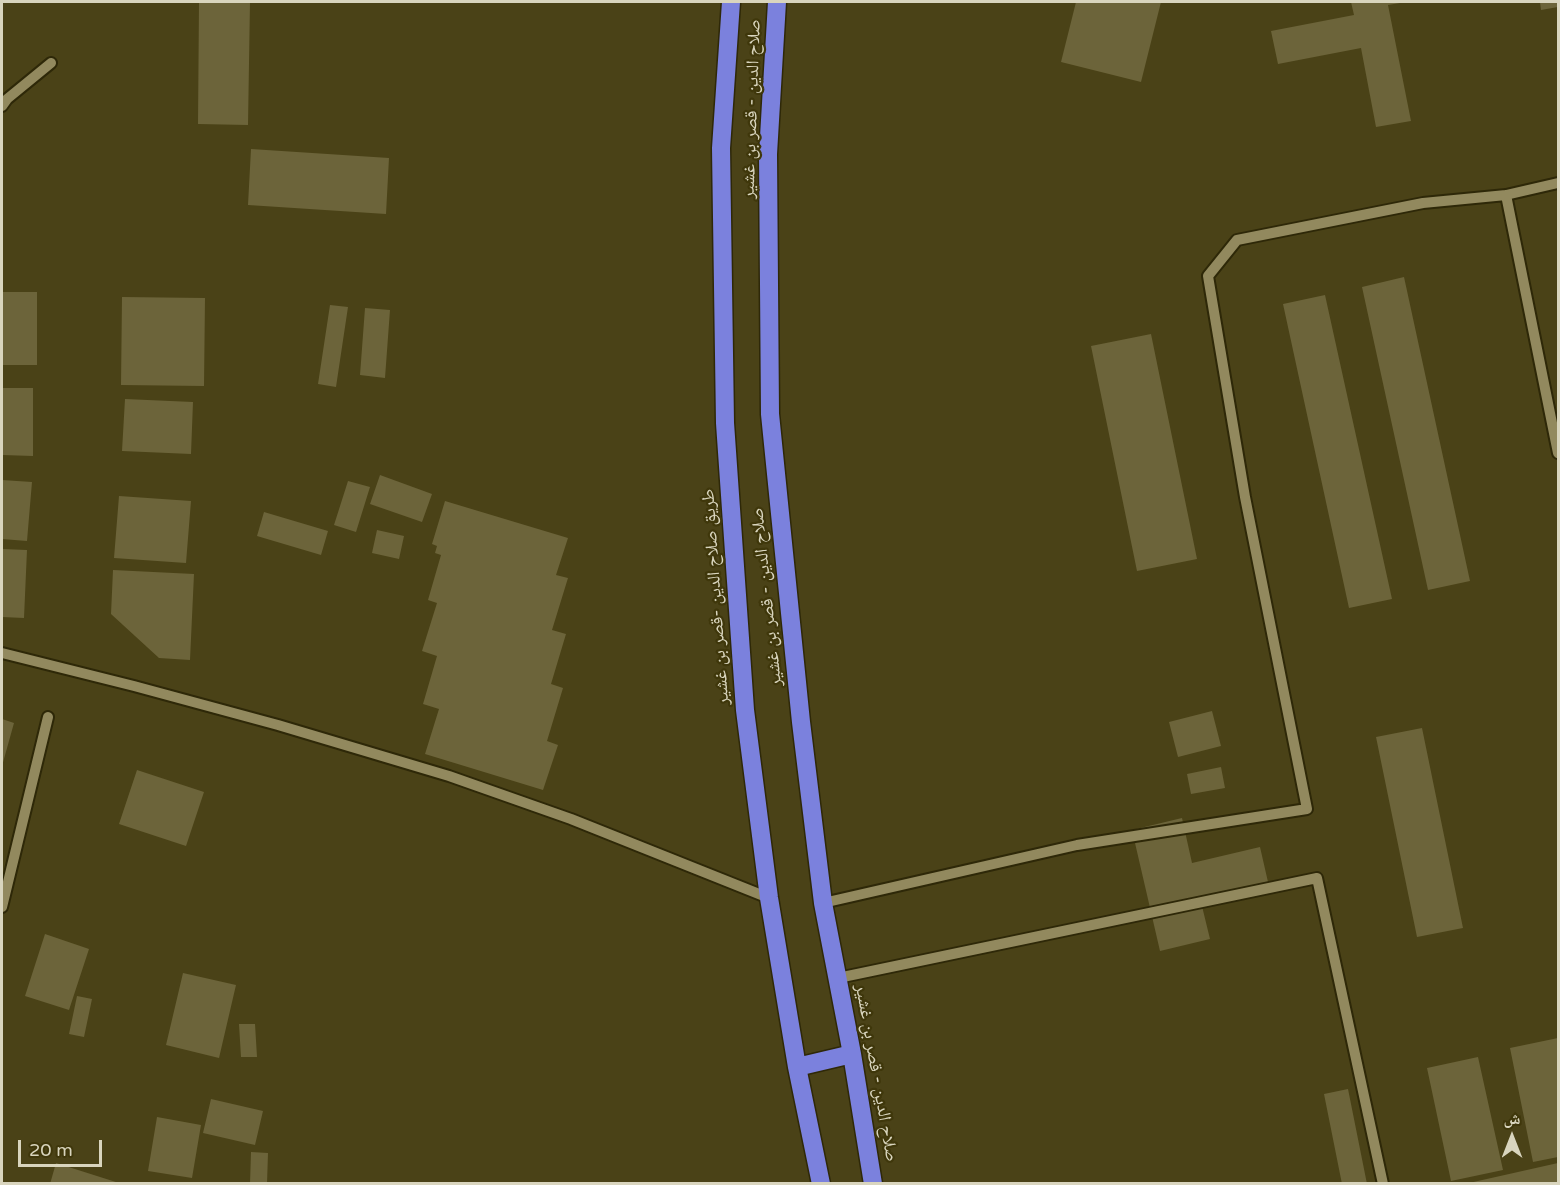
<!DOCTYPE html>
<html>
<head>
<meta charset="utf-8">
<style>
	body { margin:0 }
	#map { position:relative; width:1560px; height:1185px; overflow:hidden; background:#4a4217; font-family:"Varela Round","Noto Naskh Arabic",sans-serif }
	canvas { display:block }
	.frame { position:absolute; inset:0; border:3px solid #d9d5be; pointer-events:none }
	.north { position:absolute; left:1482px; top:1107px; width:60px; height:60px; -webkit-text-stroke:4px #3f370b; paint-order:stroke; rotate:0deg; font-size:16px; font-weight:700; line-height:24px; text-align:center; color:#d9d5be }
	.north::after { content:''; display:block; margin:auto; width:21px; height:27px; background:#d9d5be; clip-path:polygon(50% 0,100% 100%,50% 72%,0 100%) }
	.scale { position:absolute; left:18px; top:1140px; width:84px; height:27px; box-sizing:border-box; border:3px solid #d9d5be; border-top:0; padding-left:8px; font-size:18px; line-height:21px; white-space:nowrap; color:#d9d5be; -webkit-text-stroke:4px #3f370b; paint-order:stroke }
</style>
</head>
<body>
<div id="map">
<canvas width="1560" height="1185"></canvas>
<div class="frame"></div>
<div class="north">ش</div>
<div class="scale">20 m</div>
</div>
<script>
const ctx = document.querySelector('canvas').getContext('2d');
ctx.lineJoin = 'round';
function fill(path, color) { ctx.fillStyle = color; ctx.fill(path, 'evenodd'); }
const toPath = rows => new Path2D(rows.map(r => 'M' + r).join(''));
function stroke(path, color, width, dash) { ctx.strokeStyle = color; ctx.lineWidth = width; ctx.lineCap = dash ? 'butt' : 'round'; ctx.setLineDash(dash || []); ctx.stroke(path); }
function write(font, color, halo, rows, align = 'center') {
  ctx.font = font + ' "Varela Round","Noto Naskh Arabic",sans-serif'; ctx.lineWidth = 4.5; ctx.setLineDash([]); ctx.textBaseline = 'middle'; ctx.strokeStyle = halo; ctx.fillStyle = color; for (const [text, x, y, turn = 0] of rows) {
    ctx.save(); ctx.translate(x, y); ctx.rotate((+turn || 0) * Math.PI / 180); ctx.textAlign = isNaN(turn) ? turn : align; if (halo) ctx.strokeText(text, 0, 0); ctx.fillText(text, 0, 0); ctx.restore();
  }
}
const building = toPath([
	[199,2,250,2,248,125,198,124],
	[1076,2,1161,2,1141,82,1061,62],
	[1351,2,1400,2,1400,3,1388,5,1411,121,1376,127,1361,48,1278,64,1271,31,1354,15],
	[1540,2,1558,2,1558,7,1541,10],
	[251,149,389,158,386,214,248,205],
	[1404,277,1470,581,1428,590,1362,287],
	[2,292,37,292,37,365,2,365],
	[1325,295,1392,599,1349,608,1283,304],
	[122,297,205,298,204,386,121,385],
	[330,305,348,307,336,387,318,384],
	[365,308,390,310,385,378,360,375],
	[1151,334,1197,559,1137,571,1091,346],
	[2,388,33,388,33,456,2,455],
	[125,399,193,402,191,454,122,451],
	[380,475,432,494,422,522,370,504],
	[2,480,32,482,27,541,2,539],
	[348,481,370,487,356,532,334,525],
	[119,496,191,501,186,563,114,558],
	[445,501,568,538,556,575,568,578,552,630,566,634,551,684,563,688,547,741,558,745,543,790,425,754,439,709,423,704,437,656,422,651,437,603,428,600,441,555,435,553,437,546,432,544],
	[264,512,328,531,321,555,257,536],
	[377,530,404,536,399,559,372,553],
	[2,549,27,550,24,618,2,617],
	[113,570,194,574,190,660,159,658,111,614],
	[1212,711,1221,746,1178,757,1169,722],
	[2,719,14,723,2,766],
	[1422,728,1463,928,1417,937,1376,737],
	[1221,767,1225,788,1191,794,1187,774],
	[137,770,204,792,186,846,119,824],
	[1182,818,1192,863,1260,847,1268,882,1200,898,1210,939,1160,951,1132,830],
	[45,934,89,949,69,1010,25,996],
	[183,973,236,985,219,1058,166,1045],
	[77,996,92,999,84,1037,69,1034],
	[239,1024,255,1024,257,1057,241,1057],
	[1558,1038,1558,1157,1533,1162,1510,1048],
	[1478,1057,1503,1170,1451,1181,1427,1068],
	[1348,1089,1367,1184,1342,1184,1324,1094],
	[211,1099,263,1111,255,1145,203,1133],
	[157,1117,201,1125,192,1178,148,1171],
	[251,1152,268,1153,267,1184,250,1184],
	[56,1163,119,1183,119,1184,50,1184],
	[1558,1163,1558,1184,1469,1184,1469,1183]
]);
const minor = toPath([
	[2,106,7,99,51,63],
	[1506,195,1558,453],
	[2,653,134,686,278,725,449,776,571,819,769,898],
	[823,903,1077,845,1307,809,1245,497,1208,276,1237,240,1423,203,1506,195,1558,183],
	[2,907,48,717],
	[838,978,1317,878,1383,1184]
]);
const highway = toPath([
	[731,2,721,148,725,423,745,710,769,898,797,1067,821,1184],
	[777,2,768,154,770,414,801,722,823,903,852,1054,873,1184],
	[797,1067,852,1054]
]);
const streetNames = [
	["صلاح الدين - قصر بن غشير",752,109,-88],
	["طريق صلاح الدين -قصر بن غشير",716,597,-94],
	["صلاح الدين - قصر بن غشير",767,597,-96],
	["صلاح الدين - قصر بن غشير",876,1073,80]
];
fill(building, '#6c643a');
stroke(minor, '#2e2808', 14);
stroke(highway, '#2e2808', 21);
stroke(minor, '#92895e', 10);
stroke(highway, '#7b81dd', 18);
write('18px', '#d9d5be', '#3f370b', streetNames);
</script>
</body>
</html>
